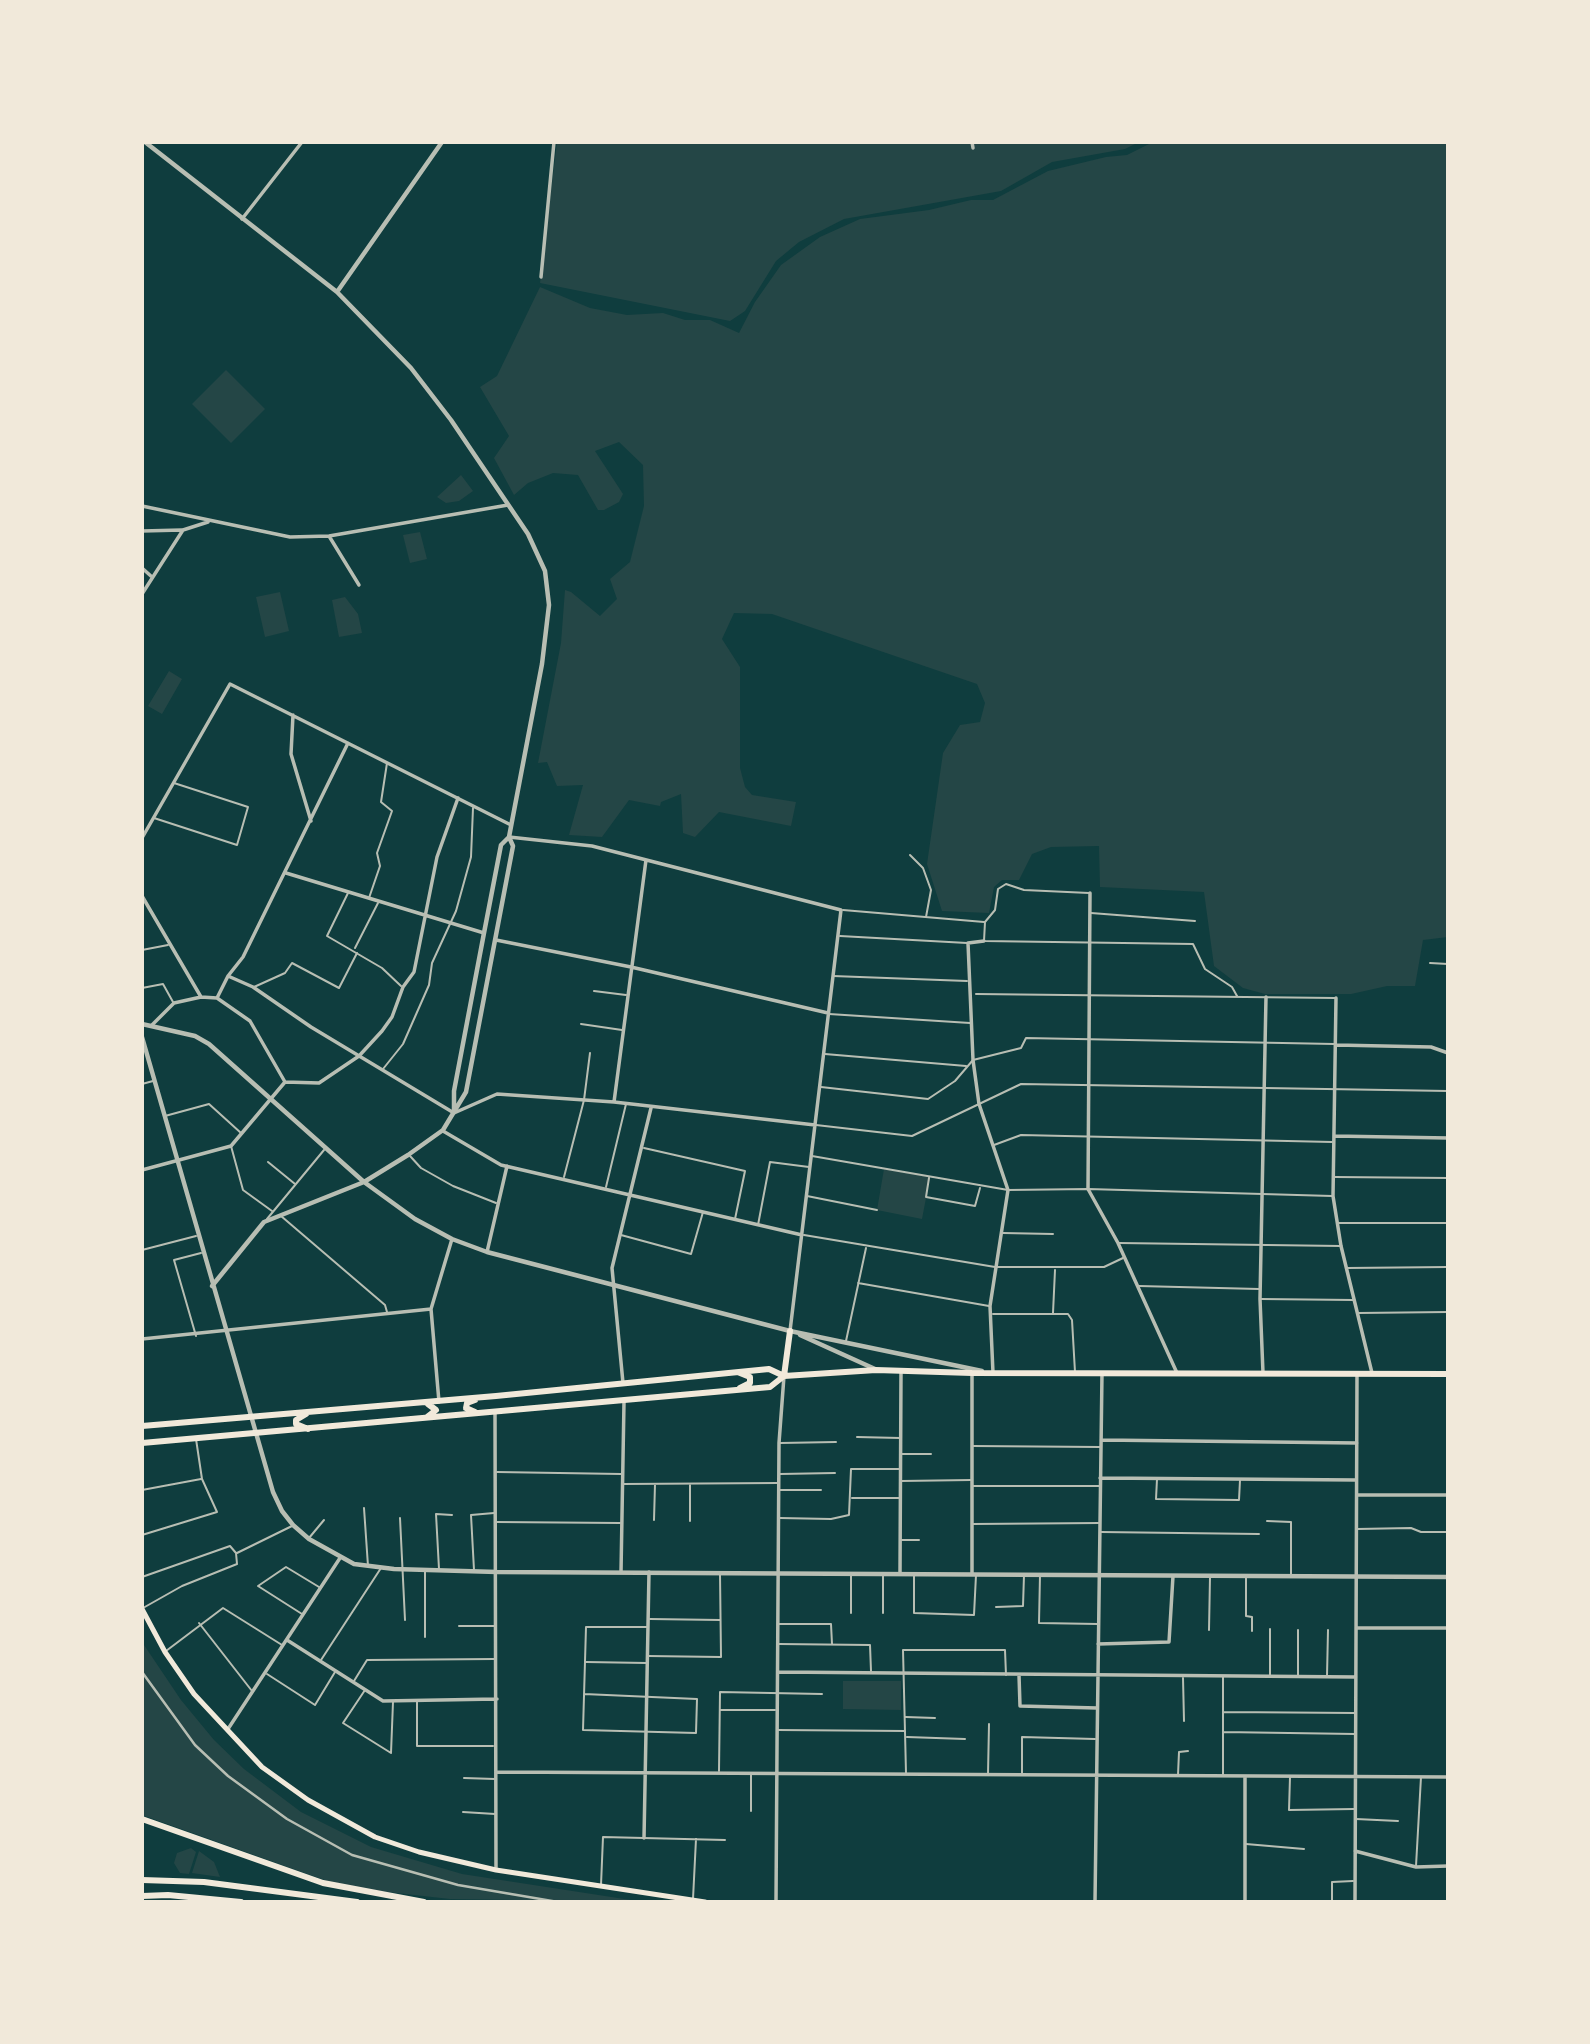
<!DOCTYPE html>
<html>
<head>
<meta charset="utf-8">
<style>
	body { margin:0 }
	#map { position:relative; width:1590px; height:2044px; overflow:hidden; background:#0f3d3e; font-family:"PT Sans Narrow",sans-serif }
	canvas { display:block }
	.frame { position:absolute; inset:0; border:144px solid #f1e9da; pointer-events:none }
</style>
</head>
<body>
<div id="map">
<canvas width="1590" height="2044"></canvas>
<div class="frame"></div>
</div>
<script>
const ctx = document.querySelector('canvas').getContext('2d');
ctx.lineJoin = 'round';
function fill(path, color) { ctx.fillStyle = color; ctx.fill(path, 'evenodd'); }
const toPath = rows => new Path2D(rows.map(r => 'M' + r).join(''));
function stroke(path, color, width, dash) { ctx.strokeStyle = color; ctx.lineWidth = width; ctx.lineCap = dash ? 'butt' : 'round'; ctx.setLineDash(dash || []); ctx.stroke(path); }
const green = toPath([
	[557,142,1139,142,1125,149,1052,162,1001,191,844,219,799,242,776,261,745,311,730,321,540,283],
	[1153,142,1448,142,1448,937,1423,940,1415,986,1387,986,1351,994,1265,994,1243,988,1214,966,1204,892,1100,887,1099,846,1051,847,1032,854,1019,880,1002,880,994,887,989,913,942,911,927,864,943,753,960,725,980,722,985,703,977,684,772,614,734,613,722,639,740,667,740,768,745,787,752,795,796,802,791,826,719,812,695,837,683,833,681,794,661,802,660,806,629,800,602,837,569,835,583,785,557,786,547,762,538,763,561,643,565,590,571,592,600,616,617,599,610,579,630,562,644,506,643,465,619,442,595,451,623,494,619,502,604,510,598,510,578,475,553,473,528,483,514,495,494,458,509,436,480,387,497,376,540,287,590,308,627,315,663,313,685,320,710,320,739,333,755,302,781,265,820,237,860,219,929,210,971,200,993,200,1048,171,1106,157,1127,155],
	[226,370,265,409,231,443,192,404],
	[461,475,473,491,459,501,446,503,437,497],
	[420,532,427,559,410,563,403,535],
	[280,592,289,631,265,637,256,597],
	[345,597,358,614,362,633,339,637,332,600],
	[169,671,182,679,162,714,148,706],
	[884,1169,930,1177,922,1219,877,1210],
	[142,1642,181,1700,214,1740,244,1769,301,1812,371,1847,462,1874,644,1902,450,1899,361,1889,330,1882,142,1815],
	[843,1681,901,1681,901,1710,843,1709],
	[191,1848,196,1852,189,1874,180,1873,174,1863,177,1853],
	[199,1851,214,1862,220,1877,192,1873]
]);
const service = toPath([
	[154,818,237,845,248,807,174,783],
	[910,855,923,868,931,890,926,917],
	[348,893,327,936,382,968,401,986],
	[369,898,380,866,377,853,392,811,381,802,387,763],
	[843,910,984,922],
	[1091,913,1195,921],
	[985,922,984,941,1193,944,1205,969,1232,987,1237,996],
	[985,922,995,910,998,889,1006,884,1024,890,1089,893],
	[840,936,967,943],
	[355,948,378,903],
	[142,950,168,945],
	[1430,963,1448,964],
	[833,976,967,981],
	[254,987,285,973,292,963,339,988,357,953],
	[142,988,163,984,173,1002],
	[594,991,626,995],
	[976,994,1335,998],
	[829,1014,970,1023],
	[581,1024,622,1030],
	[825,1054,966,1066],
	[383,1069,403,1044,429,985,432,963,456,911,471,857,473,808],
	[142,1084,153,1081],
	[821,1087,928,1099,955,1081,973,1060,1021,1048,1026,1038,1334,1044],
	[165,1116,209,1104,241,1133],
	[816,1125,912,1136,1021,1084,1448,1091],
	[994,1145,1021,1135,1332,1142],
	[231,1146,243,1190,272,1211],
	[644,1148,745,1171,735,1219],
	[410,1156,421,1168,453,1186,496,1203],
	[812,1156,1008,1190,1088,1189,1332,1196],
	[268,1162,295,1184],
	[564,1177,584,1100,590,1053],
	[1335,1177,1448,1178],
	[929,1178,926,1197,975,1206,980,1188],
	[606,1187,626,1104],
	[807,1196,877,1210],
	[281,1216,385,1305,387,1312],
	[267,1219,324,1150],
	[1338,1223,1446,1223],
	[758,1225,770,1162,809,1167],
	[1003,1233,1053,1234],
	[621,1235,691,1254,703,1212],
	[804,1235,995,1267,1104,1267,1123,1258],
	[1119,1243,1341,1246],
	[142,1250,196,1236],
	[1347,1268,1448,1267],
	[858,1283,989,1306],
	[1139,1286,1259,1289],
	[1261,1299,1353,1300],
	[1053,1313,1055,1270],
	[1358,1313,1448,1312],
	[993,1314,1068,1314,1072,1320,1075,1372],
	[196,1336,174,1260,201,1253],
	[846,1341,866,1248],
	[857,1437,900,1438],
	[780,1443,836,1442],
	[973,1446,1100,1447],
	[902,1454,931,1454],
	[497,1472,621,1474],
	[780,1474,835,1473],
	[1157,1479,1156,1499,1239,1500,1240,1480],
	[901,1481,971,1480],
	[623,1484,778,1483],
	[972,1486,1100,1486],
	[142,1490,201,1479],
	[780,1490,821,1490],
	[852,1498,899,1498],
	[364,1508,368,1566],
	[400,1518,405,1620],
	[780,1518,831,1519,849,1515,851,1469,900,1469],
	[654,1520,655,1484],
	[690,1521,690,1484],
	[1267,1521,1291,1522,1291,1575],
	[496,1522,620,1523],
	[972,1524,1100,1523],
	[1357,1529,1411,1528,1421,1532,1448,1532],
	[1101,1532,1259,1534],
	[142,1535,217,1512,202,1479,196,1439],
	[309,1538,324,1520],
	[901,1540,919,1540],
	[237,1553,292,1526],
	[439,1569,436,1514,452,1515],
	[474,1570,471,1515,494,1513],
	[425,1571,425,1637],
	[883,1574,883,1613],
	[914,1574,914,1613,974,1615,976,1575],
	[1040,1575,1039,1623,1098,1624],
	[142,1577,230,1546,236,1553,237,1564,182,1586,143,1608],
	[1246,1577,1246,1616,1252,1617,1252,1631],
	[996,1607,1023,1606,1024,1575],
	[851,1613,851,1574],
	[302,1614,258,1586,286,1567,319,1587],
	[650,1619,720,1620],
	[199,1623,252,1691],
	[779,1624,831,1624,832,1644],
	[459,1626,496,1626],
	[1209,1630,1210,1577],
	[1298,1630,1298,1676],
	[779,1644,870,1645,871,1671],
	[166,1651,223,1608,282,1645],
	[648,1656,721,1657,720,1574],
	[321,1660,381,1568],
	[586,1662,647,1663],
	[267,1674,315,1705,335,1672],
	[1270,1676,1270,1629],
	[1327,1676,1328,1630],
	[1223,1677,1223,1775],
	[1183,1678,1184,1721],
	[354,1681,367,1660,494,1659],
	[365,1690,343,1723,391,1753,393,1702],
	[584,1694,697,1699,696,1733,583,1730,586,1627,647,1627],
	[417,1701,417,1746,493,1746],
	[721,1710,775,1710],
	[1223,1712,1355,1713],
	[906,1717,935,1718],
	[778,1730,905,1731],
	[1223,1732,1355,1734],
	[907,1737,965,1739],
	[719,1771,720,1692,822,1694],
	[906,1773,903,1650,1005,1650,1006,1675],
	[988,1774,989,1724],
	[1022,1774,1022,1737,1095,1739],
	[751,1775,751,1811],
	[1178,1775,1179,1752,1188,1751],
	[1290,1777,1289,1810,1354,1809],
	[464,1778,495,1779],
	[463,1812,495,1814],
	[1356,1819,1398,1821],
	[1246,1844,1304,1849],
	[1416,1866,1421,1777],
	[601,1885,603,1837,725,1840],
	[693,1899,696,1839],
	[1332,1902,1332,1882,1353,1881]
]);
const pedestrian = toPath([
	[142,1672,195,1745,228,1776,287,1819,352,1855,458,1885,558,1902]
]);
const minor = toPath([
	[972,142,973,148],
	[242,219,302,142],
	[541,277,554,142],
	[142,506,290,537,329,536,508,505],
	[142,531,182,530],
	[329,536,359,585],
	[142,568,152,577],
	[142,594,183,530,208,522],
	[293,715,291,754,311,821],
	[509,837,592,846,841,910,790,1331],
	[142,838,230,684,511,825],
	[286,873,484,933],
	[1090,893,1088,1189,1118,1243,1177,1373],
	[142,896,201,997],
	[496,940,631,967,828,1013],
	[984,941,968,943,973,1060,979,1104,1008,1190,990,1306,993,1373],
	[228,976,253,987,311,1027,454,1113,497,1094,614,1102,815,1125],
	[217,998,250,1021,285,1082],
	[1336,998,1333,1196,1341,1246,1372,1373],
	[151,1026,174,1003,201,997,217,998,228,976,243,957,348,743],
	[1336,1045,1431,1047,1448,1053],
	[614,1102,646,860],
	[443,1131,501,1165,802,1235],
	[1334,1136,1448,1138],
	[142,1170,231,1146,285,1082,319,1083,359,1056,382,1031,392,1017,403,987,414,972,437,857,458,798],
	[487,1252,507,1166],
	[142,1339,431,1309],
	[972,1373,972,1573],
	[1263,1373,1260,1299,1266,997],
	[623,1383,612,1268,651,1108],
	[439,1402,431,1309,452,1239],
	[495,1412,496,1870],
	[1101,1440,1357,1443],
	[1100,1478,1356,1480],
	[1357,1495,1448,1495],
	[621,1572,624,1402],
	[900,1573,901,1372],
	[1356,1628,1448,1628],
	[287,1640,383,1701,497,1699],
	[1098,1644,1169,1642,1173,1576],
	[778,1672,1356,1677],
	[1019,1675,1020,1706,1097,1708],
	[228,1729,340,1558],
	[496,1772,1448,1777],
	[644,1838,649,1572],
	[1355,1851,1416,1867,1448,1866],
	[776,1902,779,1443,784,1376],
	[1095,1902,1102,1373],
	[1245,1902,1245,1776],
	[1355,1902,1357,1375]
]);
const tertiary = toPath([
	[145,142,337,292,411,368,451,420,528,534,545,571,549,605,542,664,509,837,513,846,466,1092,443,1130,408,1155,364,1182,264,1222,212,1286],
	[337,292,442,142],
	[142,1024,195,1036,209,1044,364,1182,415,1219,452,1239,487,1252,790,1331,982,1371],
	[142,1037,273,1492,282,1511,293,1525,309,1539,354,1564,394,1569,497,1572,1448,1577],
	[454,1112,454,1091,484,933,501,845,509,837],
	[800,1335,875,1369]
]);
const secondary = toPath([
	[142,1609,165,1652,194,1694,262,1767,308,1800,375,1837,419,1852,496,1870,705,1902]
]);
const primary = toPath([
	[740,1373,750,1377,750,1383,740,1388],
	[784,1376,790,1331],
	[475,1400,467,1403,466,1408,475,1412],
	[306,1414,296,1420,296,1424,308,1429],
	[427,1417,436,1410,428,1404],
	[142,1426,496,1396,769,1369,784,1376,876,1370,972,1373,1448,1374],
	[142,1443,770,1387,784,1376]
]);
const trunk = toPath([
	[142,1819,323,1883,424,1902],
	[142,1880,204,1882,357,1902],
	[142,1896,168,1895,241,1902]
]);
fill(green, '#244646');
stroke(service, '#b8beb3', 2);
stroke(pedestrian, '#b8beb3', 2.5);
stroke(minor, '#b8beb3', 3.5);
stroke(tertiary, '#b8beb3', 4.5);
stroke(secondary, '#f1e9da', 5);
stroke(primary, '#f1e9da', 6);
stroke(trunk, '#f1e9da', 6);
</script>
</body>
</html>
